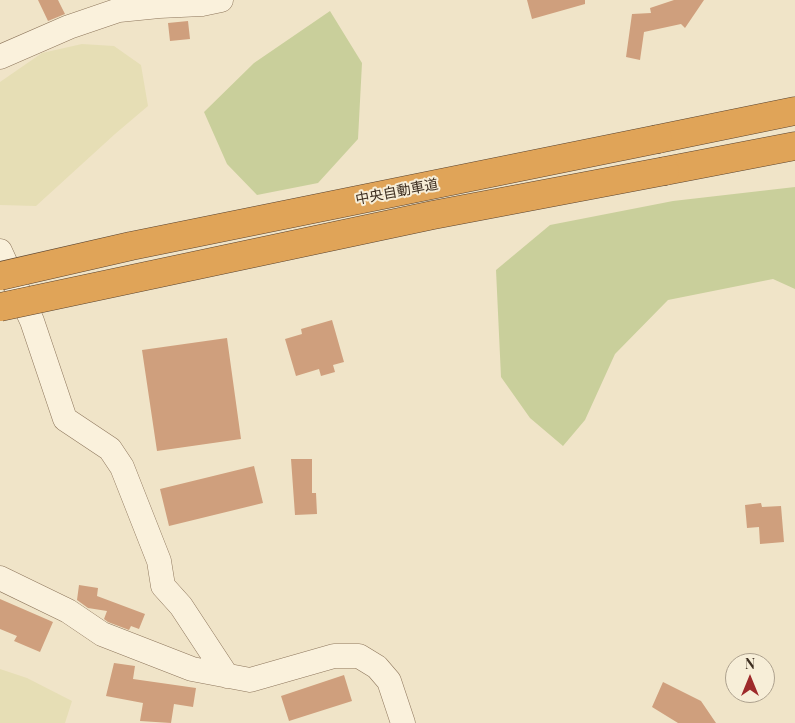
<!DOCTYPE html>
<html>
<head>
<meta charset="utf-8">
<style>
	body { margin:0 }
	#map { position:relative; width:795px; height:723px; overflow:hidden; background:#f0e4c8; font-family:"Playfair Display",serif }
	canvas { display:block }
	.north { position:absolute; left:725px; top:653px; width:50px; height:50px; box-sizing:border-box; background:#f7eed8; border:1px solid #ada18e; border-radius:50%; rotate:0deg; font-size:14px; font-weight:700; line-height:20px; text-align:center; color:#3d2e20 }
	.north::after { content:''; display:block; margin:auto; width:18px; height:22px; background:#9e2a2b; clip-path:polygon(50% 0,100% 100%,50% 72%,0 100%) }
</style>
</head>
<body>
<div id="map">
<canvas width="795" height="723"></canvas>
<div class="north">N</div>
</div>
<script>
const ctx = document.querySelector('canvas').getContext('2d');
ctx.lineJoin = 'round';
function fill(path, color) { ctx.fillStyle = color; ctx.fill(path, 'evenodd'); }
const toPath = rows => new Path2D(rows.map(r => 'M' + r).join(''));
function stroke(path, color, width, dash) { ctx.strokeStyle = color; ctx.lineWidth = width; ctx.lineCap = dash ? 'butt' : 'round'; ctx.setLineDash(dash || []); ctx.stroke(path); }
function write(font, color, halo, rows, align = 'center') {
  ctx.font = font + ' "Playfair Display","Noto Sans JP",serif'; ctx.lineWidth = 4; ctx.setLineDash([]); ctx.textBaseline = 'middle'; ctx.strokeStyle = halo; ctx.fillStyle = color; for (const [text, x, y, turn = 0] of rows) {
    ctx.save(); ctx.translate(x, y); ctx.rotate((+turn || 0) * Math.PI / 180); ctx.textAlign = isNaN(turn) ? turn : align; if (halo) ctx.strokeText(text, 0, 0); ctx.fillText(text, 0, 0); ctx.restore();
  }
}
const farmland = toPath([
	[82,44,114,46,141,65,148,106,115,134,36,206,0,205,0,82,42,53],
	[0,669,27,678,72,701,65,723,0,723]
]);
const green = toPath([
	[330,11,362,63,358,139,318,183,257,195,227,164,204,112,254,63],
	[795,187,795,289,773,279,668,300,615,354,585,420,563,446,530,418,501,377,496,270,550,225,673,201]
]);
const building = toPath([
	[38,0,58,0,65,14,48,21],
	[527,0,585,0,585,4,532,19],
	[674,0,704,0,685,28,681,24,644,32,640,60,626,57,632,14,651,13,650,8],
	[188,21,190,39,170,41,168,23],
	[332,320,344,362,333,365,335,372,321,376,319,369,296,376,285,339,302,334,301,329],
	[227,338,241,439,157,451,142,350],
	[291,459,312,459,312,493,316,493,317,514,295,515],
	[254,466,263,503,169,526,160,489],
	[761,503,762,507,781,506,784,542,760,544,759,527,747,528,745,505],
	[79,585,98,588,97,596,145,614,139,629,131,626,129,630,108,622,104,619,107,611,88,608,77,600],
	[0,599,53,622,40,652,14,641,17,636,0,629],
	[114,663,135,666,133,679,196,688,193,707,174,704,171,723,140,721,143,703,106,696],
	[344,675,352,701,289,721,281,696],
	[663,682,701,701,716,723,678,723,652,707]
]);
const minor = toPath([
	[0,57,69,27,119,10,159,6,202,4,221,0],
	[0,251,32,321,65,419,110,449,122,467,159,561,163,586,181,606,227,676],
	[0,578,68,611,102,634,192,669,250,680,334,656,359,656,377,667,389,681,403,723]
]);
const highway = toPath([
	[658,139,795,111],
	[665,171,795,146]
]);
const highwayBridge = toPath([
	[0,276,131,246,658,139],
	[0,307,433,215,665,171]
]);
const streetNames = [
	["中央自動車道",397,192,-11]
];
fill(farmland, '#e6deb5');
fill(green, '#c9cf9b');
fill(building, '#cf9f7d');
stroke(minor, '#8d765c', 25);
stroke(highway, '#5b4430', 29);
stroke(minor, '#faf1dc', 24);
stroke(highway, '#e0a458', 28);
stroke(highwayBridge, '#5b4430', 29, []);
stroke(highwayBridge, '#e0a458', 28);
write('14px', '#3d2e20', '#f7eed8', streetNames);
</script>
</body>
</html>
